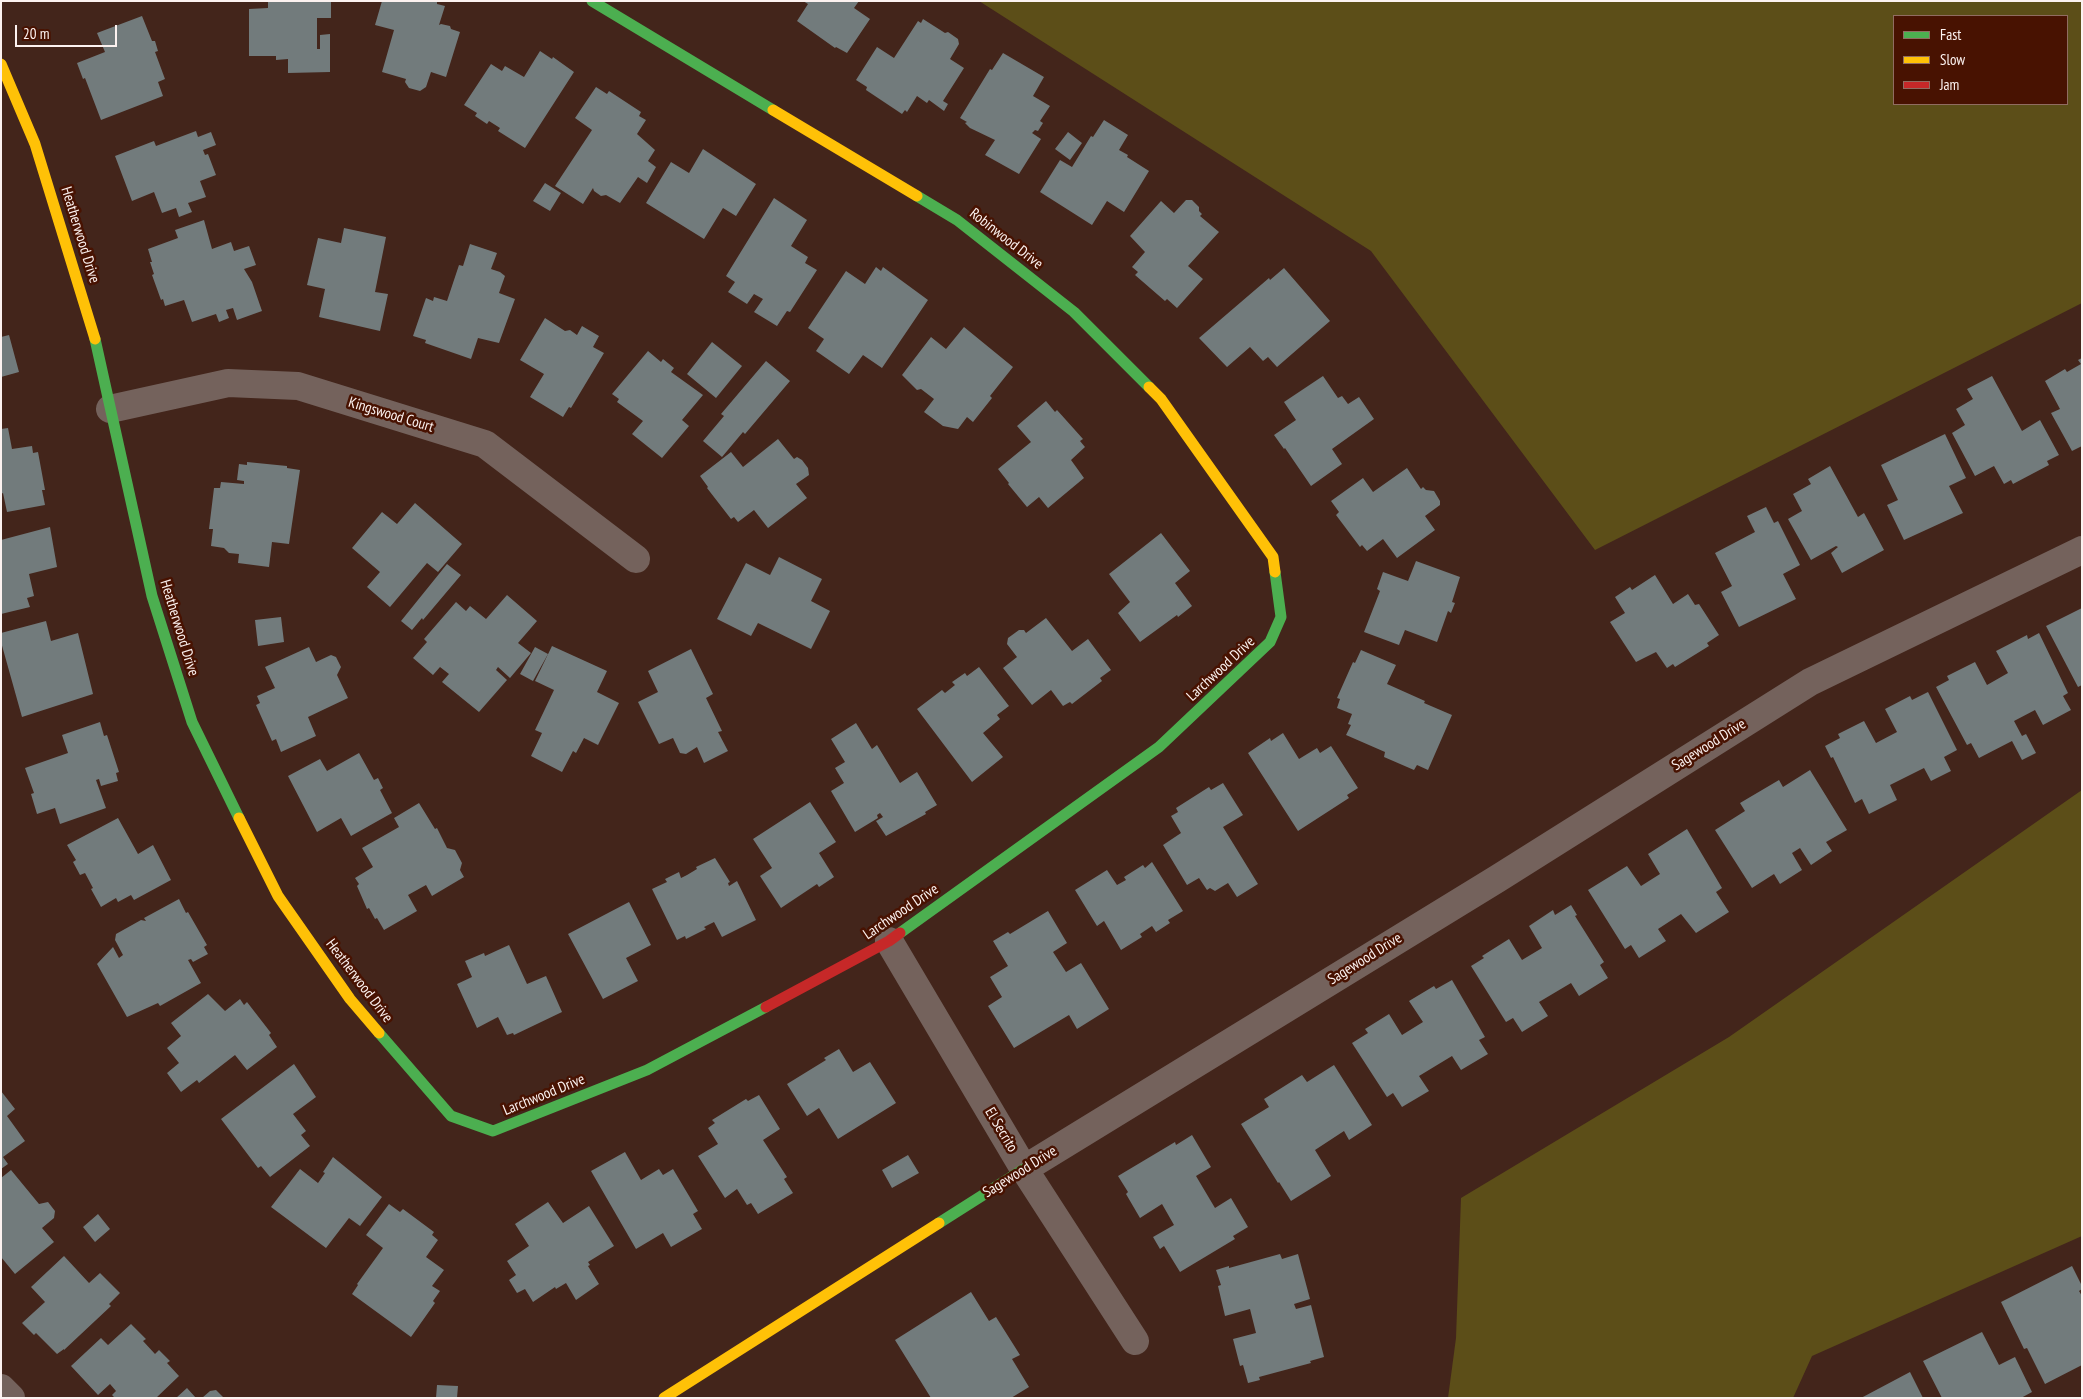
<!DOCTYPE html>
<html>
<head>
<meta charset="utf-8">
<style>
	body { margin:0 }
	#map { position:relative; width:2083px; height:1399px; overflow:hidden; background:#43251b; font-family:"PT Sans Narrow",sans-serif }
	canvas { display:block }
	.frame { position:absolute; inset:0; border:2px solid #fcf2f0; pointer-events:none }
	.legend { position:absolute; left:1893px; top:15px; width:175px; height:90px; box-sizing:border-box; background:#481201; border:1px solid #906c61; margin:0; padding:6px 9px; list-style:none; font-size:15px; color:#fcf2f0 }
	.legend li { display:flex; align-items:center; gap:10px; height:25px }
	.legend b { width:25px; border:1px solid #906c61 }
	.scale { position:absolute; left:15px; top:25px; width:102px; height:22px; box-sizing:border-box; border:2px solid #fcf2f0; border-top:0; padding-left:6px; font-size:15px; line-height:18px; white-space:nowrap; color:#fcf2f0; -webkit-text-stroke:4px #481201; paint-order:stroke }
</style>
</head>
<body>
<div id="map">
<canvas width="2083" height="1399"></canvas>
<div class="frame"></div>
<ul class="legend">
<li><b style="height:6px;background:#4caf50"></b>Fast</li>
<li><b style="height:6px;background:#ffc107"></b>Slow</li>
<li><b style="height:6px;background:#c62828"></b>Jam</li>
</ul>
<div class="scale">20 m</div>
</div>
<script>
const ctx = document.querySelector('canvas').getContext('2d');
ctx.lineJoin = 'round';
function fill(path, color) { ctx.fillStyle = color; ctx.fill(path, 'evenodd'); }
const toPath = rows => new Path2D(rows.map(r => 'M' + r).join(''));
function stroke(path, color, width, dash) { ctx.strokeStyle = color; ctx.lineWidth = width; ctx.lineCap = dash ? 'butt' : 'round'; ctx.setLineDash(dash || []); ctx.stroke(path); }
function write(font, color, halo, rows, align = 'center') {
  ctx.font = font + ' "PT Sans Narrow",sans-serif'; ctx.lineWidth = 5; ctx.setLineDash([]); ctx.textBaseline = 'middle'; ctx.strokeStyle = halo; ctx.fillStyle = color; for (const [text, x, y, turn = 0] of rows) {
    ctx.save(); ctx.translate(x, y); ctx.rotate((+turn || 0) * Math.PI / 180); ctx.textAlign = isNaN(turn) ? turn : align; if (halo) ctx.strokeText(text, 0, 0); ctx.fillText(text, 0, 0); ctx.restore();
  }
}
const green = toPath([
	[979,1,2082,1,2082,303,1595,550,1371,251],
	[1894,16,2067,16,2067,104,1894,104],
	[2082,790,2082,1236,1812,1356,1793,1398,1448,1398,1456,1338,1461,1198,1729,1037]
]);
const building = toPath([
	[268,1,331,1,331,18,317,18,317,49,320,49,320,35,330,34,330,72,288,73,288,59,276,60,276,56,249,56,249,9,268,8],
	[382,1,437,1,437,4,445,6,439,25,441,24,450,26,451,29,460,32,446,77,431,72,426,87,420,91,409,88,405,82,406,79,382,72,394,30,375,25],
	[803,1,859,1,854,8,870,19,847,53,836,47,835,48,797,21,808,4],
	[142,16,152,41,155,41,158,51,155,52,165,79,158,82,163,96,101,120,85,78,83,79,77,63,105,52,97,33],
	[923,19,945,33,948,32,958,39,959,44,950,59,964,68,943,101,948,104,944,111,929,100,927,103,917,96,907,112,905,110,902,114,866,90,867,87,856,80,877,47,894,58,918,21,921,23],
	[540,51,552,59,553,57,574,72,525,148,498,131,500,128,489,121,487,124,475,116,477,113,464,105,491,64,502,71,505,66,524,77],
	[1003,53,1044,77,1033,96,1050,106,1040,121,1043,123,1038,131,1035,130,1032,133,1041,139,1019,174,985,155,995,140,970,128,965,123,967,122,960,118,990,69,992,70],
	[596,87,607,94,609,91,641,112,639,116,646,120,637,134,655,150,648,161,656,167,647,183,638,177,620,203,606,195,601,196,594,191,593,188,583,204,555,186,592,130,575,118],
	[1104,120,1128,135,1119,150,1128,155,1127,157,1149,171,1124,212,1107,201,1092,225,1040,192,1060,160,1072,167,1091,136,1093,137],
	[196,131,198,137,211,132,216,145,203,150,205,155,208,154,216,175,200,181,206,197,188,203,192,212,179,217,176,208,162,213,154,192,132,201,115,156,154,141,156,146],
	[1068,132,1082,143,1070,160,1055,149],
	[703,149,756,184,736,216,723,208,704,239,646,203,671,162,689,173],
	[545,183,561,193,550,211,533,201],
	[774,198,807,220,791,246,808,257,805,263,817,270,790,312,787,311,777,326,754,312,763,299,754,294,747,304,728,292,735,282,726,276],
	[1186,200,1192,200,1199,207,1199,211,1202,214,1200,216,1219,232,1188,266,1203,279,1177,308,1167,299,1165,301,1135,275,1138,272,1132,267,1145,252,1130,236,1161,201,1174,213],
	[204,220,212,249,231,242,234,251,249,246,256,265,244,269,252,282,262,311,237,320,233,308,226,310,229,318,219,322,216,314,192,322,184,300,165,306,163,299,161,300,152,275,154,274,150,262,152,262,148,249,178,238,175,230],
	[344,228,386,237,375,292,388,294,380,331,319,317,325,289,307,285,318,238,341,243],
	[470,244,497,253,491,269,500,272,505,276,499,293,515,299,499,343,478,338,471,359,425,343,426,340,413,336,426,298,433,301,434,297,447,301,459,265,463,266],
	[876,267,881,271,883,267,928,300,882,368,863,355,849,374,816,351,824,339,808,328,846,271,865,284],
	[1284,268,1330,321,1277,367,1268,357,1263,361,1250,347,1227,367,1199,338,1269,278,1270,280],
	[545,318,565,331,570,330,577,335,582,326,599,336,593,347,604,353,571,408,569,407,563,417,530,397,544,374,520,360],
	[964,327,1013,367,990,396,992,398,973,422,967,417,958,429,943,426,924,412,934,399,921,389,917,390,902,375,931,337,946,349],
	[9,335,19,372,1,377,1,337],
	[712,342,742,366,716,398,687,374],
	[648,351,661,362,663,359,674,368,671,372,703,395,682,420,689,426,662,458,632,434,643,421,617,402,619,399,612,394],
	[2082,358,2082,446,2072,451,2051,413,2060,409,2045,381,2065,369,2067,372,2081,364,2078,360],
	[766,361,790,381,745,434,743,432,722,457,703,441,724,416,721,414],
	[1323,376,1338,398,1342,396,1348,404,1359,397,1374,419,1332,449,1342,464,1311,486,1285,448,1284,449,1274,435,1296,420,1284,402],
	[1992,376,2022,431,2040,420,2059,455,2047,461,2049,465,2013,484,2011,480,2004,484,1994,466,1975,476,1952,433,1965,425,1956,409,1973,399,1967,389],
	[1046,401,1055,412,1057,410,1083,439,1080,441,1085,447,1071,460,1084,478,1048,508,1039,497,1027,507,1008,484,1009,483,998,469,1031,442,1017,426],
	[8,428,12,449,32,446,33,453,38,452,45,490,42,490,45,505,7,512,3,493,1,494,1,429],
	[1945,434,1966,478,1949,486,1963,513,1904,540,1887,505,1898,500,1881,465],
	[778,439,794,459,797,457,802,460,808,468,809,475,796,484,807,498,768,528,754,510,738,522,734,517,731,519,707,488,708,487,700,476,731,452,743,467],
	[247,462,287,466,287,468,300,470,289,544,272,542,269,567,238,563,239,554,229,553,224,548,211,546,213,529,209,529,214,488,220,488,221,482,244,484,244,481,237,480,239,464,247,465],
	[1830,466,1858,517,1864,513,1884,550,1842,573,1831,553,1838,547,1836,546,1811,560,1788,519,1802,511,1793,494,1811,484,1808,479],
	[1407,468,1421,489,1423,487,1426,490,1434,491,1440,501,1440,505,1425,516,1435,530,1397,558,1383,539,1367,551,1362,545,1360,547,1336,515,1339,512,1331,501,1363,478,1373,492],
	[415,503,462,544,438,572,427,563,390,607,367,587,380,572,352,548,382,512,397,524],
	[1766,507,1774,523,1778,521,1800,565,1783,574,1796,599,1739,627,1721,592,1732,586,1715,553,1755,532,1747,516],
	[50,527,57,567,29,574,34,596,27,598,30,607,1,614,1,540],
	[1161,533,1190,571,1175,583,1192,606,1178,617,1177,615,1140,642,1118,613,1130,602,1109,574],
	[779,557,822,579,811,601,830,611,811,649,758,623,751,636,717,619,746,563,770,575],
	[1416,561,1460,577,1452,602,1455,603,1451,613,1448,611,1437,642,1405,630,1399,645,1364,632,1380,591,1377,589,1383,572,1408,581],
	[447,564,461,575,423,620,422,618,412,630,401,621],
	[1655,575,1673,604,1688,594,1695,605,1699,604,1719,635,1707,643,1709,646,1675,667,1673,664,1667,668,1656,652,1636,662,1610,622,1625,613,1615,597,1630,587,1632,590],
	[507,595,537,621,518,643,531,653,510,678,498,667,496,670,507,680,479,712,442,682,449,674,440,667,433,675,413,658,427,642,424,639,456,602,466,611,470,606,486,619],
	[2082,608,2082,685,2078,687,2046,626],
	[281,617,284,642,258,646,255,620],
	[1046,618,1072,651,1088,639,1111,670,1100,678,1102,681,1072,704,1070,702,1063,706,1051,690,1032,705,1003,668,1017,657,1007,644,1008,638,1019,630,1024,630,1026,633],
	[46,621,51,641,78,633,93,694,22,717,1,642,1,633],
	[2039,633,2068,693,2063,696,2071,710,2043,725,2035,710,2014,721,2022,736,2026,734,2036,753,2022,760,2012,741,1979,758,1971,743,1967,745,1936,687,1949,680,1947,676,1975,662,1987,685,2008,673,1996,651,2027,635,2028,639],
	[552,646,607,671,597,692,619,703,598,745,584,738,576,753,573,751,562,772,531,756,542,733,535,730,554,690,535,681],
	[309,647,316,662,331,655,336,657,341,667,337,675,348,698,308,717,316,736,281,752,276,739,272,741,256,705,260,703,257,696,275,688,265,667],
	[535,647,548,654,533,681,520,674],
	[691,649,713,694,706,698,722,731,718,732,728,751,704,763,697,747,686,754,680,753,673,738,659,744,638,702,658,692,648,671],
	[1361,650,1396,665,1387,684,1425,701,1424,703,1452,715,1428,770,1417,765,1414,770,1384,757,1385,752,1346,735,1351,725,1348,724,1352,714,1337,708,1340,699,1337,698,1353,662,1355,663],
	[979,667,1009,706,997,715,1000,719,983,733,1003,757,972,782,917,709,942,690,945,693,955,685,952,682,965,673,967,676],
	[1928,692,1957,750,1944,757,1951,771,1931,781,1924,768,1890,785,1897,800,1869,814,1862,799,1855,803,1833,757,1831,758,1825,746,1840,738,1838,734,1864,721,1876,743,1897,732,1885,709,1910,696,1912,700],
	[100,722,104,736,107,735,119,772,116,773,118,781,101,786,99,779,96,780,106,808,60,824,55,808,37,814,31,794,34,793,25,768,68,753,62,735],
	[856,723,872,749,877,745,900,783,917,772,937,805,925,812,926,814,886,836,876,821,883,817,880,813,877,815,878,818,855,832,831,791,844,783,835,768,845,762,831,739],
	[1283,733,1299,759,1317,748,1320,753,1331,746,1358,788,1347,795,1349,798,1298,831,1248,753,1270,738,1271,741],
	[359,753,374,780,378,778,383,788,380,790,392,813,351,836,341,818,317,832,288,776,320,759,327,771],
	[1810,770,1847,830,1826,842,1832,851,1811,865,1800,848,1792,853,1802,870,1780,884,1774,874,1752,888,1715,830,1745,811,1740,803,1779,780,1783,787],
	[1223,783,1243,815,1223,827,1258,884,1237,897,1228,883,1215,891,1210,888,1207,890,1199,878,1187,885,1163,845,1181,833,1171,816,1178,812,1176,808,1209,787,1211,790],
	[810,802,836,842,819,853,834,877,819,887,817,884,781,908,760,876,772,868,753,839],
	[419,803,435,829,437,828,447,848,455,850,462,863,460,870,464,877,432,896,426,885,408,895,417,911,384,930,377,918,375,919,369,908,367,909,357,886,359,884,355,878,373,867,362,848,399,827,394,818],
	[118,818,138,854,153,845,171,880,134,900,131,895,118,902,116,898,101,907,91,889,93,888,85,873,80,875,73,862,76,860,67,845],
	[1687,829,1722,888,1716,892,1729,912,1696,933,1681,914,1658,929,1666,941,1639,958,1631,945,1625,949,1588,890,1627,866,1641,886,1660,874,1648,854],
	[715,858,730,882,728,883,729,886,737,881,756,920,722,937,714,922,704,927,706,929,686,939,685,936,677,940,652,889,667,882,665,879,679,872,681,878,687,875,697,869,696,867],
	[1152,862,1183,911,1168,920,1170,923,1156,932,1152,926,1140,934,1142,937,1121,950,1104,921,1097,926,1075,890,1107,870,1117,885,1126,880,1124,877,1143,865,1145,868],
	[179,899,186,913,188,912,207,945,204,947,208,954,193,962,191,959,188,960,201,983,160,1006,158,1003,127,1017,97,964,113,947,119,958,123,955,115,940,116,934,141,920,146,921,144,918],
	[629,902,651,945,626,958,638,981,603,999,568,934],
	[1571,905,1577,915,1575,916,1604,962,1600,965,1608,978,1579,996,1571,983,1539,1002,1548,1016,1522,1032,1513,1018,1506,1022,1471,966,1484,958,1482,956,1509,939,1522,960,1542,948,1529,926,1553,910,1555,915],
	[1048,911,1067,943,1053,952,1066,972,1081,963,1109,1009,1077,1029,1069,1015,1014,1048,988,1006,1002,997,990,977,1008,966,993,941,1008,932,1010,934],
	[509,945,527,984,546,976,562,1012,514,1035,513,1033,507,1035,498,1017,477,1028,457,984,472,977,465,961,484,953,485,956],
	[1452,980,1485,1037,1479,1040,1488,1054,1461,1070,1452,1056,1419,1076,1429,1091,1402,1107,1393,1093,1387,1097,1352,1043,1368,1033,1365,1029,1389,1014,1402,1035,1423,1022,1409,1001,1434,986,1436,989],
	[208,994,225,1011,240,999,244,1005,247,1002,271,1033,269,1035,277,1047,247,1070,235,1055,199,1083,197,1080,181,1092,167,1073,179,1063,167,1048,181,1036,171,1023],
	[839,1049,853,1072,870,1062,896,1103,838,1139,819,1108,807,1116,787,1084,826,1060,824,1058],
	[294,1064,316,1097,293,1114,306,1131,301,1135,310,1146,270,1177,261,1166,258,1168,221,1119],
	[1334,1065,1372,1125,1349,1140,1344,1131,1315,1150,1331,1176,1291,1201,1279,1182,1278,1183,1241,1124,1269,1107,1264,1099,1302,1075,1307,1082],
	[1,1091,15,1109,7,1116,25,1141,3,1157,8,1164,1,1169],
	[759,1095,780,1129,763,1140,787,1177,784,1179,793,1193,758,1214,751,1203,747,1205,737,1189,725,1198,698,1156,718,1144,708,1128,715,1123,712,1120,746,1099,748,1101],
	[1192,1135,1211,1167,1196,1176,1215,1208,1231,1198,1248,1227,1233,1236,1235,1239,1180,1272,1164,1246,1160,1249,1153,1237,1174,1225,1162,1204,1140,1218,1126,1194,1128,1192,1118,1176,1175,1142,1176,1145],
	[625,1152,641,1180,659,1169,663,1175,673,1169,698,1211,693,1214,702,1229,671,1247,663,1233,636,1249,591,1171],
	[908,1155,919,1173,892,1188,882,1170],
	[333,1157,382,1197,360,1226,349,1218,326,1248,271,1207,300,1169,318,1183,325,1173,323,1172],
	[11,1170,39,1204,48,1202,55,1211,54,1218,42,1228,54,1242,15,1274,1,1257,1,1178],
	[548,1202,563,1223,589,1206,614,1246,588,1262,590,1265,588,1266,599,1284,576,1300,566,1283,556,1289,555,1287,533,1302,525,1289,517,1293,509,1280,516,1275,507,1261,529,1246,515,1224],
	[389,1204,400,1212,403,1209,434,1232,432,1235,438,1240,426,1257,444,1270,432,1286,440,1291,433,1301,435,1303,411,1337,352,1294,358,1285,357,1284,383,1248,366,1235],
	[98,1214,110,1229,95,1242,83,1227],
	[1280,1254,1282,1259,1298,1254,1310,1299,1294,1304,1296,1309,1311,1305,1324,1357,1310,1361,1311,1363,1259,1377,1260,1380,1248,1383,1243,1365,1240,1366,1233,1339,1256,1333,1250,1309,1225,1316,1218,1286,1221,1285,1216,1270,1229,1266,1229,1268],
	[64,1256,89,1283,100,1273,120,1293,109,1304,111,1306,64,1350,64,1349,57,1354,36,1333,34,1335,22,1323,45,1302,31,1287],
	[2072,1266,2082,1286,2082,1289,2079,1291,2082,1296,2082,1365,2045,1384,2027,1348,2024,1349,2001,1302],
	[971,1292,989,1321,996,1317,1020,1355,1012,1359,1029,1387,1011,1398,931,1398,895,1340],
	[131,1324,146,1339,143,1341,155,1354,159,1350,170,1361,167,1363,179,1376,156,1398,115,1398,112,1395,116,1391,110,1384,98,1395,71,1366,101,1338,108,1345],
	[1982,1332,1999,1365,2015,1357,2032,1392,2021,1398,1942,1398,1923,1361],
	[1910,1372,1923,1398,1861,1398],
	[437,1385,458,1386,457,1398,436,1398],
	[187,1388,196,1398,176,1398],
	[216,1390,224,1398,202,1398,210,1391]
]);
const street = toPath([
	[110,409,228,383,298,386,485,444,636,559],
	[889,941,1024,1169,1135,1341],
	[1024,1169,1497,879,1810,682,2082,550],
	[1,1388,11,1398]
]);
const fast = toPath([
	[592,1,773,110],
	[917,196,957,220,1074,312,1149,387],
	[95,339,152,596,192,722,239,818],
	[900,933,1159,747,1270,642,1281,617,1275,572],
	[379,1033,451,1116,493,1131,647,1070,766,1007],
	[939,1223,1024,1169]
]);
const slow = toPath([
	[1,64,35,144,95,339],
	[773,110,917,196],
	[1149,387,1161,399,1273,557,1275,572],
	[239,818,278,896,350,999,379,1033],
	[664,1398,939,1223]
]);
const jam = toPath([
	[766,1007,889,941,900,933]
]);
const streetNames = [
	["Heatherwood Drive",80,235,73],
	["Robinwood Drive",1006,239,38],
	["Kingswood Court",391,415,17],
	["Heatherwood Drive",179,628,73],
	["Larchwood Drive",1221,669,-43],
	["Sagewood Drive",1709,745,-32],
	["Larchwood Drive",901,912,-34],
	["Sagewood Drive",1365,959,-32],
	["Heatherwood Drive",359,981,53],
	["Larchwood Drive",544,1095,-22],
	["El Secrito",1001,1130,59],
	["Sagewood Drive",1020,1172,-32]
];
fill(green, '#5c4e18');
fill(building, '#727b7c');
stroke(street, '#74625c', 28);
stroke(fast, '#4caf50', 11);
stroke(slow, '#ffc107', 11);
stroke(jam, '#c62828', 11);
write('15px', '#fcf2f0', '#481201', streetNames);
</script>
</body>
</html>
